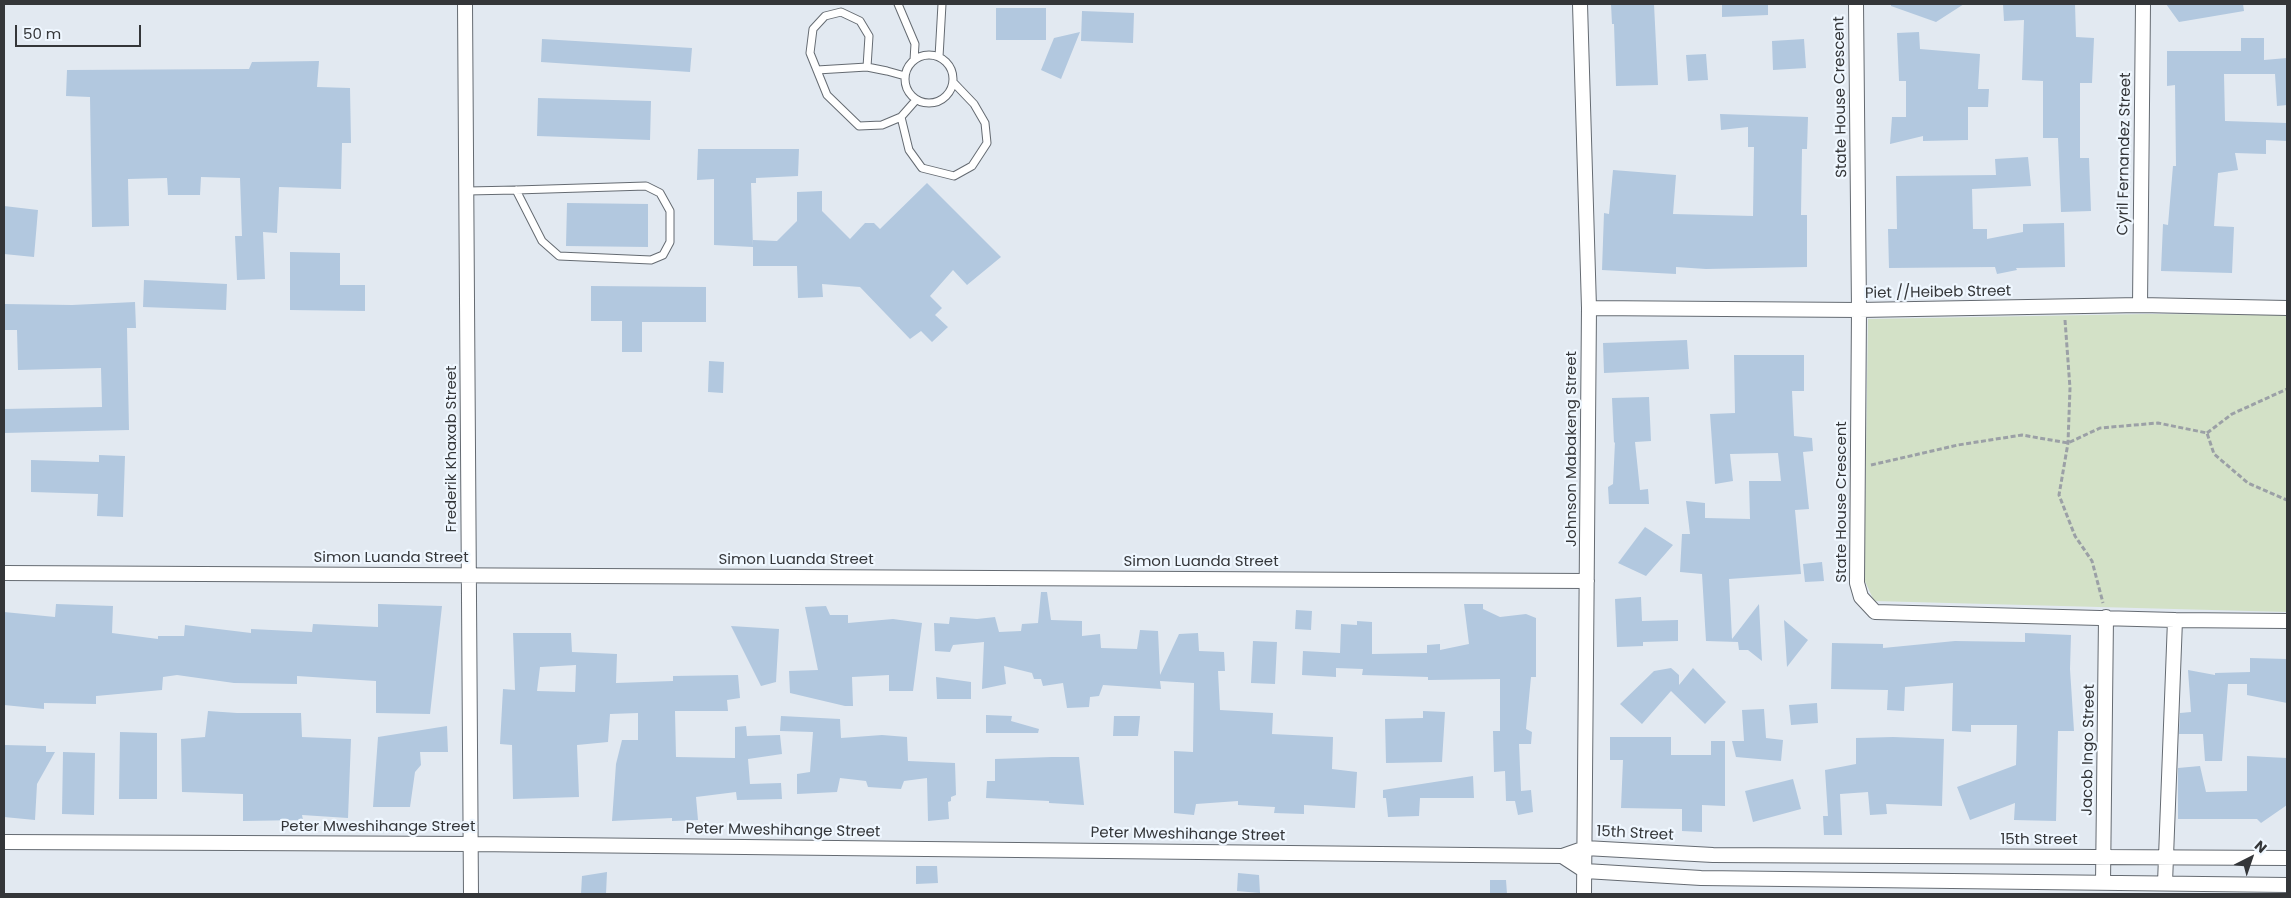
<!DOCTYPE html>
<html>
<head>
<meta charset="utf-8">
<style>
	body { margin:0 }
	#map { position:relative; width:2291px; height:898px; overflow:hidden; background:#e2e9f1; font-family:Poppins,sans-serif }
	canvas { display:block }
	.frame { position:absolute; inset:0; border:5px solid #343639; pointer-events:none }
	.north { position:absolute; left:2226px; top:833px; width:50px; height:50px; -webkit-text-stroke:4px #eff7ff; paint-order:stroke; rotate:41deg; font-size:14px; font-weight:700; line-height:20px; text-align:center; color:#343639 }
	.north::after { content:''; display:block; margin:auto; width:18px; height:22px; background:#343639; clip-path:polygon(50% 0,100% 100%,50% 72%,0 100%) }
	.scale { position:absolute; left:15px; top:25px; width:126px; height:22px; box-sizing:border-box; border:2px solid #343639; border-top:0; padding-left:6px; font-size:15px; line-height:18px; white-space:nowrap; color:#343639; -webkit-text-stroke:4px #eff7ff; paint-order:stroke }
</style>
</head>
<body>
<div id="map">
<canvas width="2291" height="898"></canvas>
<div class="frame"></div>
<div class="north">N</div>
<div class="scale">50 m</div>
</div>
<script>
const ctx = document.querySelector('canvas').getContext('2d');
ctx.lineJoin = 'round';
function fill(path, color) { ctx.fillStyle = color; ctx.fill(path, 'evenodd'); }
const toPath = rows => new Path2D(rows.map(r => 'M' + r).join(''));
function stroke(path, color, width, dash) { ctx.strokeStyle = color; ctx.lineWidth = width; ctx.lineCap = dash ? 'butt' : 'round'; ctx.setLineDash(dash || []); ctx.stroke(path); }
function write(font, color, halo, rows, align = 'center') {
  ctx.font = font + ' Poppins,sans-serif'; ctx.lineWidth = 4.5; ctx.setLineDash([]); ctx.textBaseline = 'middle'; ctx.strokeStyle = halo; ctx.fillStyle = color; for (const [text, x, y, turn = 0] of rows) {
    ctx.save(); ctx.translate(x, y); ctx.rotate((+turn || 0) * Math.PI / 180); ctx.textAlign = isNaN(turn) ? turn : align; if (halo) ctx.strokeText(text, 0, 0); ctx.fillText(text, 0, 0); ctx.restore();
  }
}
const green = toPath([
	[2148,314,2287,315,2287,612,1874,601,1864,579,1868,319]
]);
const building = toPath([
	[1611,4,1654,4,1658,85,1616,86,1614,24,1612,24],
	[1722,4,1768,4,1768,15,1722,17],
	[1891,4,1964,4,1936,22,1891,6],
	[2003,4,2075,4,2076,37,2094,38,2092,83,2080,83,2080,158,2089,158,2091,211,2061,212,2058,138,2043,138,2043,81,2022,80,2024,20,2004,21],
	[2166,4,2243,4,2244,11,2179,22],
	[996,8,1046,8,1046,40,996,40],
	[1082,11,1134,13,1133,43,1081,41],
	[1080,32,1061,79,1041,70,1054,38],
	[1919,32,1920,49,1980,54,1978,89,1989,89,1988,107,1968,107,1968,140,1923,141,1923,136,1890,144,1892,117,1906,117,1906,81,1899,81,1897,33],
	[2241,38,2264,38,2264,60,2287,58,2287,105,2277,106,2275,74,2224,74,2225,121,2287,123,2287,141,2266,140,2266,154,2235,153,2238,170,2218,173,2214,226,2234,227,2232,273,2161,271,2163,224,2168,225,2173,166,2176,166,2175,85,2167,86,2167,51,2241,51],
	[542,39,692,48,690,72,541,62],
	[1804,39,1806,68,1773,70,1772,41],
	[1706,54,1708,80,1688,81,1686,55],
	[319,61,317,87,350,88,351,143,342,143,341,189,279,187,277,233,263,232,265,279,237,280,235,236,242,236,240,178,201,177,200,195,168,195,167,178,128,179,129,226,92,227,90,97,66,96,67,70,249,69,252,62],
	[538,98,651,101,650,140,537,136],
	[1720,114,1808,117,1807,149,1802,149,1801,215,1807,215,1807,267,1706,269,1676,267,1676,274,1602,270,1604,213,1609,214,1613,170,1676,175,1673,214,1753,216,1754,147,1748,147,1748,127,1721,130],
	[698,149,799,149,798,176,756,178,756,183,751,183,753,247,714,245,714,179,697,180],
	[2028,157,2031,186,1972,189,1973,229,1987,229,1987,239,2023,232,2023,224,2064,223,2065,267,2016,268,2017,270,1997,274,1995,267,1889,268,1888,229,1897,229,1896,176,1996,175,1995,159],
	[927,183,1001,257,967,285,953,270,930,296,942,308,935,315,948,327,932,342,921,331,910,339,860,287,822,284,823,297,798,298,797,266,753,266,753,240,777,241,797,221,797,192,822,191,822,211,850,239,865,223,874,223,880,229],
	[567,203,648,204,648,247,566,246],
	[4,206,38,210,34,257,4,254],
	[290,252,340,253,340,285,365,285,365,311,290,310],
	[144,280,227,284,226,310,143,307],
	[591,286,706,287,706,322,642,322,642,352,622,352,622,321,591,321],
	[135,302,136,328,127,328,129,430,4,433,4,409,102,407,101,368,18,370,17,330,4,330,4,304,72,305],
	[1687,340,1689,369,1604,373,1603,343],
	[1734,355,1804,355,1804,391,1792,391,1794,436,1812,438,1813,451,1803,452,1809,509,1795,510,1801,574,1729,579,1732,639,1759,604,1762,661,1748,650,1739,650,1738,642,1706,641,1702,574,1680,572,1682,534,1690,534,1686,501,1705,503,1705,518,1750,519,1749,481,1781,481,1778,453,1730,454,1733,481,1715,484,1710,414,1735,413],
	[709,361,724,362,723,393,708,392],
	[1649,397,1651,441,1635,442,1640,490,1648,489,1649,504,1609,504,1608,487,1613,484,1615,442,1614,443,1612,398],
	[99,455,125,456,123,517,97,516,98,494,31,492,31,460,99,462],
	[1645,527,1673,545,1646,576,1618,563],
	[1822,562,1824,581,1805,582,1803,564],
	[1041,592,1047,592,1051,620,1082,621,1082,636,1100,634,1101,648,1137,649,1140,630,1158,631,1160,675,1179,634,1198,633,1199,651,1224,652,1225,671,1218,671,1220,710,1273,713,1272,734,1333,737,1332,769,1357,772,1355,808,1304,805,1304,814,1274,813,1275,807,1238,805,1238,801,1196,804,1194,815,1174,813,1174,751,1193,752,1194,683,1160,681,1161,689,1103,685,1099,696,1090,697,1089,707,1067,708,1063,683,1043,686,1041,679,1034,679,1032,673,1004,666,1006,684,982,689,984,642,953,645,950,652,935,651,934,623,949,624,950,617,977,619,995,617,999,632,1021,631,1022,624,1038,623],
	[1641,597,1642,621,1678,620,1678,641,1643,642,1643,646,1617,647,1615,599],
	[56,604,113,606,112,633,158,639,158,636,184,636,185,625,251,633,251,629,312,632,313,624,378,627,378,604,442,606,430,714,376,713,376,681,297,676,297,684,234,683,177,675,163,677,162,690,96,696,96,704,44,703,44,709,4,705,4,612,55,617],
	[1464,604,1483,604,1483,609,1500,617,1526,614,1536,618,1536,677,1531,677,1526,729,1532,732,1531,744,1519,744,1521,791,1531,790,1533,812,1518,815,1515,801,1506,801,1505,771,1494,772,1493,731,1500,731,1500,679,1428,680,1428,677,1362,675,1363,669,1336,668,1336,677,1302,675,1303,651,1340,653,1341,624,1357,625,1357,621,1372,622,1372,654,1427,653,1427,645,1440,644,1440,650,1469,644],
	[826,606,830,615,848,615,848,623,893,619,922,623,913,691,889,691,889,675,852,677,853,706,845,706,790,693,789,671,818,670,805,607],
	[1296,610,1312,611,1311,630,1295,629],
	[1784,620,1808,640,1787,667],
	[731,626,779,629,776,682,761,686],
	[513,633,571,633,572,652,617,654,616,683,673,681,673,676,738,675,740,698,727,700,728,711,675,711,676,757,735,758,735,727,746,726,747,736,780,735,782,754,748,759,750,784,781,783,782,799,737,800,736,792,696,797,698,820,672,821,672,818,612,821,616,764,622,740,638,740,638,713,610,714,608,742,577,745,579,797,513,799,512,745,500,744,503,689,515,690],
	[576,665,575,692,537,691,540,667],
	[2025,633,2071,635,2070,669,2074,731,2058,731,2056,821,2014,820,2015,803,1970,820,1957,787,2016,765,2017,725,1971,725,1971,732,1952,731,1953,683,1905,687,1904,711,1887,710,1888,690,1831,689,1832,643,1883,644,1883,648,1955,641,2025,642],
	[1253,641,1277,642,1275,684,1251,683],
	[2250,658,2287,659,2287,703,2247,695,2247,684,2228,684,2222,761,2205,761,2203,734,2179,734,2180,713,2191,712,2188,670,2215,675,2215,673,2250,672],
	[1671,668,1679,675,1679,685,1693,668,1726,702,1705,724,1671,691,1642,724,1620,704,1654,671],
	[936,677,971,682,971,699,937,699],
	[1817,703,1818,723,1791,725,1789,705],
	[1764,709,1766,738,1783,740,1781,761,1736,757,1732,741,1744,741,1742,710],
	[208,711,237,713,301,713,302,737,351,739,348,818,302,815,303,820,243,821,243,794,182,792,181,739,205,737],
	[1423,711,1445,712,1442,762,1386,763,1385,719,1423,718],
	[986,715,1012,716,1011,721,1039,729,1038,733,986,733],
	[781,716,840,719,841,738,882,735,907,737,908,761,955,763,956,795,951,797,951,801,948,802,949,819,928,821,927,778,904,781,901,789,868,787,866,781,840,778,837,792,797,794,797,774,810,772,813,732,780,731],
	[1114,716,1140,716,1138,736,1113,736],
	[447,726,448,752,420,752,421,765,415,772,410,807,373,807,378,737],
	[120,732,157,733,157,799,119,799],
	[1610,737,1671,737,1671,755,1711,755,1711,741,1725,741,1725,806,1702,805,1702,832,1682,831,1682,809,1621,808,1623,760,1610,760],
	[1893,737,1944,739,1942,806,1886,804,1887,814,1870,815,1868,792,1840,794,1842,835,1824,835,1823,816,1828,816,1825,770,1856,764,1856,738],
	[4,745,46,746,46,752,55,752,37,784,35,820,4,817],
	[63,752,95,753,94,815,62,814],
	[2247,756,2287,758,2287,805,2261,823,2257,819,2178,819,2178,768,2200,766,2206,792,2247,791],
	[1052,757,1079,757,1084,805,1049,803,1049,801,986,798,987,781,995,781,995,759],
	[1473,776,1474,798,1420,798,1419,816,1388,817,1386,798,1383,798,1383,790],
	[1793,779,1801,809,1753,822,1745,791],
	[916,866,937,866,938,883,916,884],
	[607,872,606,894,581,894,582,876],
	[1238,873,1259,875,1260,893,1237,891],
	[1490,880,1506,880,1507,894,1490,894]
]);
const path = toPath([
	[2065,320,2070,388,2068,443,2059,495,2075,536,2092,561,2103,603],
	[2207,433,2232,414,2287,389],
	[1871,465,1958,445,2022,435,2068,443,2100,428,2158,423,2207,433,2214,454,2248,483,2287,500]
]);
const service = toPath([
	[898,4,915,44,914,60],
	'905 79a24 24 0 1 1 48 0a24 24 0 1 1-48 0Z',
	[939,57,942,4],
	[867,67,869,36,860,21,841,12,825,16,813,29,810,53,827,95,859,126,882,125,901,117,916,100],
	[817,70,867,67,887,71,905,76],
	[901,117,909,150,922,168,954,176,972,166,987,143,985,123,974,104,953,82],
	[467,191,516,190,646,186,660,193,670,211,670,242,663,255,651,260,559,256,542,241,516,190]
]);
const minor = toPath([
	[465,4,471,894],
	[1580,4,1589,308,1584,894],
	[1856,4,1859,310,1857,583,1861,597,1875,612,2175,620,2287,621],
	[2140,305,2143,4],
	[1589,308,1859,310,2140,305,2287,308],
	[4,573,1587,581],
	[4,842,472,844,1562,856,1585,848,1713,855,2287,858],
	[1562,856,1585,871,1701,878,2287,885],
	[2103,883,2106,617],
	[2165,883,2175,620]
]);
const streetNames = [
	["State House Crescent",1841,97,-91],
	["Cyril Fernandez Street",2125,154,-89],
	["Piet //Heibeb Street",1938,293,-1],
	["Frederik Khaxab Street",452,449,-90],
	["Johnson Mabakeng Street",1572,449,-90],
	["State House Crescent",1842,502,-90],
	["Simon Luanda Street",391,558],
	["Simon Luanda Street",796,560],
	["Simon Luanda Street",1201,562],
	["Jacob Ingo Street",2089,750,-89],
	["Peter Mweshihange Street",378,827],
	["Peter Mweshihange Street",783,831,1],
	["15th Street",1635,834,3],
	["Peter Mweshihange Street",1188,835,1],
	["15th Street",2039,840]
];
fill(green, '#d3e1c7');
fill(building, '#b2c8df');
stroke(service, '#656b72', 9);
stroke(minor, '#656b72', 16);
stroke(path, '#9ba0a6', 3, [5, 2.5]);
stroke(service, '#fff', 7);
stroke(minor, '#fff', 14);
write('15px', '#343639', '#eff7ff', streetNames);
</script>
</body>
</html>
